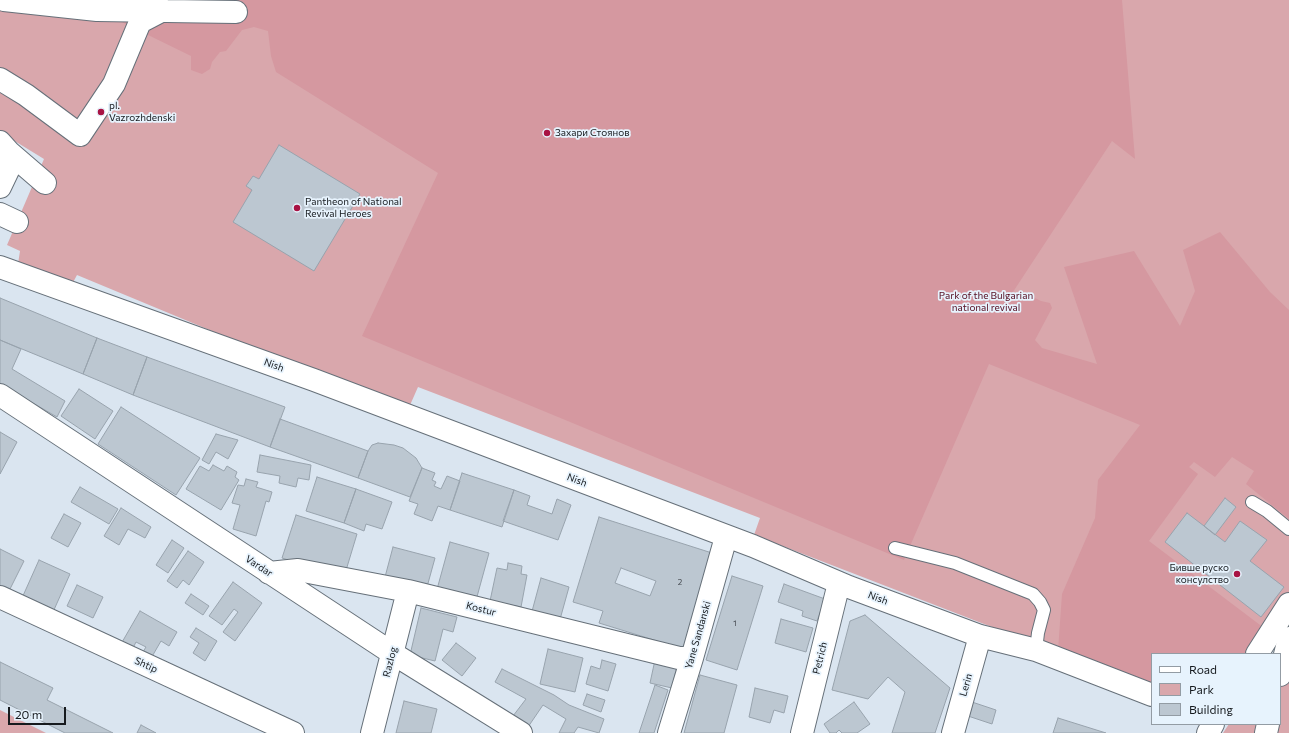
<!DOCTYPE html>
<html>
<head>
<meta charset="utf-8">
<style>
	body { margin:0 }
	#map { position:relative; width:1289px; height:733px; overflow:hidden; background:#dae5f0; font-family:Commissioner,sans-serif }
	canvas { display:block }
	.legend { position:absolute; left:1151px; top:653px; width:130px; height:72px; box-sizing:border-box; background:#e7f3fd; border:1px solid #939ca4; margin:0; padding:5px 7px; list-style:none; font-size:12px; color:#161a1e }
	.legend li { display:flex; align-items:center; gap:8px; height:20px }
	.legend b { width:20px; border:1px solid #939ca4 }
	.scale { position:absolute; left:8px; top:707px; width:58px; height:18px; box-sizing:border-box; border:2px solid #161a1e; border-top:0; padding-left:5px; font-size:12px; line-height:14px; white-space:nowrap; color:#161a1e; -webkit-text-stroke:3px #e7f3fd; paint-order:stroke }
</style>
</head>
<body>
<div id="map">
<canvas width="1289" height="733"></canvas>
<ul class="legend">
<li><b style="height:5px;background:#fff"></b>Road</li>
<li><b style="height:11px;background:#d9a7ac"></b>Park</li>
<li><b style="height:11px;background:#bcc7d1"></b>Building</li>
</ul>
<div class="scale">20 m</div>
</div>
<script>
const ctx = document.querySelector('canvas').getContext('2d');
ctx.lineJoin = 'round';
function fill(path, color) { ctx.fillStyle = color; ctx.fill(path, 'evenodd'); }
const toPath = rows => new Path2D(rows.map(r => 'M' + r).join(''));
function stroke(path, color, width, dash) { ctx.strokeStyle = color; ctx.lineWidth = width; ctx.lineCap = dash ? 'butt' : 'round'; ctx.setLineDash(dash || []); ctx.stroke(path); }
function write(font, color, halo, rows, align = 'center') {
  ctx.font = font + ' Commissioner,sans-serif'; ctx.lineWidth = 3.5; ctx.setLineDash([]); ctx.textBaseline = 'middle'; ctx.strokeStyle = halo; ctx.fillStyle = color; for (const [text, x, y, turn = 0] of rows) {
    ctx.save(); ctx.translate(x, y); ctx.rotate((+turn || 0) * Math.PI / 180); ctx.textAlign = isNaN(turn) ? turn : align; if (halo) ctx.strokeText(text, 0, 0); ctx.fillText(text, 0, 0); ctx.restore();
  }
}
const green = toPath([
	[0,0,1289,0,1289,593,1246,654,1152,654,1152,685,984,624,754,535,760,518,418,387,407,412,77,275,70,288,18,264,20,251,7,245,44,159,0,132],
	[1289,639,1289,733,1223,733,1229,724,1280,724,1280,654],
	[0,710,46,733,0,733]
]);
const forest = toPath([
	[132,0,1122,0,1135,159,1112,141,1009,298,1017,300,1033,297,1041,301,1050,303,1052,308,1035,340,1042,348,1097,364,1064,267,1134,251,1180,326,1195,291,1183,250,1220,232,1270,292,1289,310,1289,519,1246,484,1254,471,1232,457,1215,477,1194,462,1189,467,1198,474,1149,541,1264,628,1246,654,1152,654,1152,685,1058,651,1062,594,1095,518,1098,480,1140,425,989,364,904,560,362,336,438,173,276,72,271,56,268,31,254,27,242,30,226,51,220,52,212,62,210,69,202,74,191,70,191,56,97,10]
]);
const building = toPath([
	[279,145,360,194,314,271,233,222,252,190,246,186,253,176,259,179,279,145],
	[0,298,97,338,83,374,0,340,0,298],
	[97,338,147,357,133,395,83,374,97,338],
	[0,340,21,349,12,369,65,401,57,417,0,384,0,340],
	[147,357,285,407,270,447,133,395,147,357],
	[79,389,113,411,95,439,61,416,79,389],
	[121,407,200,458,176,495,98,444,121,407],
	[280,419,368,451,358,478,270,447,280,419],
	[0,432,17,442,0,474,0,432],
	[216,434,238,440,228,459,216,452,209,464,202,460,216,434],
	[378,443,394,445,403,448,416,458,422,468,410,497,358,478,368,451,372,445,378,443],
	[260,455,311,465,309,480,298,478,296,487,279,483,280,476,257,472,260,455],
	[213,465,224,471,227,466,237,472,235,477,239,480,221,510,186,489,200,466,209,471,213,465],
	[422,468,435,473,432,480,436,482,434,486,441,489,447,476,460,481,450,510,438,506,432,521,414,514,418,504,409,501,422,468],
	[462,473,514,490,502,527,450,510,462,473],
	[317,477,356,489,344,523,306,511,317,477],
	[246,479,258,482,256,487,272,492,269,502,266,501,256,536,233,529,240,505,232,503,238,485,244,486,246,479],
	[80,487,118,509,109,524,71,502,80,487],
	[356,489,392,502,382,529,366,524,364,531,344,523,356,489],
	[514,490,530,496,527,505,552,514,557,499,571,505,558,540,503,521,514,490],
	[1225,498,1236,507,1215,535,1204,526,1225,498],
	[121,508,151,527,145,538,128,529,119,545,104,536,121,508],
	[1187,513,1225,542,1240,521,1267,540,1250,561,1284,587,1261,617,1165,542,1187,513],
	[64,514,81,523,68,547,51,538,64,514],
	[296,515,357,534,344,577,282,558,296,515],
	[599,517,712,553,683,649,599,623,603,611,573,602,599,517],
	[621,568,656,581,650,596,615,583,621,568],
	[172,540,184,548,168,573,156,565,172,540],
	[450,542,489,553,475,604,436,593,450,542],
	[393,547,435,558,427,587,385,577,393,547],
	[0,549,24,561,6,597,0,594,0,549],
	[188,551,204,562,189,585,183,580,177,588,167,581,188,551],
	[39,560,70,574,53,612,22,598,39,560],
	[508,563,522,566,521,574,527,575,521,607,490,601,497,568,507,570,508,563],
	[732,576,763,586,737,670,706,660,732,576],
	[541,578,569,587,559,623,531,615,541,578],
	[233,582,262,603,235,641,223,632,238,612,234,609,222,625,209,616,233,582],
	[784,584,825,599,817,621,802,616,803,611,778,602,784,584],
	[77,585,103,597,93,618,67,606,77,585],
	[191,594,209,606,203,615,185,603,191,594],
	[421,608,457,617,453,632,443,629,435,661,410,655,421,608],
	[140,611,177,632,169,646,161,641,150,660,141,655,146,647,136,642,132,650,121,644,140,611],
	[865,615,950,688,935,733,892,733,905,692,888,677,868,699,832,690,850,621,865,615],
	[781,619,813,628,806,652,775,643,781,619],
	[196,628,217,641,205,661,193,653,199,643,190,637,196,628],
	[456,643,476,658,462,676,442,660,456,643],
	[548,649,583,658,575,692,540,684,548,649],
	[602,660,616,664,608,691,586,684,591,666,600,669,602,660],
	[655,660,677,665,672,688,650,683,655,660],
	[0,662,53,688,47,700,113,733,65,733,0,700,0,662],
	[502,669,554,695,569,705,604,719,599,733,578,727,574,733,559,733,566,719,543,705,528,727,513,716,526,699,495,682,502,669],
	[700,675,737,685,724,733,684,733,700,675],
	[655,685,668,690,654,733,639,733,655,685],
	[755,688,788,696,784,713,774,710,770,723,749,717,755,688],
	[587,694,605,700,601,712,583,705,587,694],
	[404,701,437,709,431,733,396,733,404,701],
	[969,701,996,710,992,724,965,715,969,701],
	[854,702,870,724,857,733,842,733,839,730,836,733,830,733,824,724,854,702],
	[1058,718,1106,733,1053,733,1058,718],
	[141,725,156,733,137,733,141,725]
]);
const lane = toPath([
	[1252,502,1267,511,1289,529],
	[895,548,955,563,1033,594,1040,602,1044,610,1038,633,1036,650]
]);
const street = toPath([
	[4,0,97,10,236,12],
	[0,79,26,95,80,135,114,84,140,22,163,10],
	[0,142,9,152,11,164,0,187],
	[9,152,45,183],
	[0,214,17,222],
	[0,267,314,380,753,546,849,587,980,636,1036,650,1152,695],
	[0,395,392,653,521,733],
	[269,573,298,570,408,591,679,658,692,658],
	[0,597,293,733],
	[1280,675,1289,638],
	[372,733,408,591],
	[669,733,692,658,726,537],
	[802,733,839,583],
	[953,733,980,636],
	[1266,733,1268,724]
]);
const secondary = toPath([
	[1257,654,1289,604],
	[1208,733,1213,724]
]);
const markers = [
	[101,112,4,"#a81243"],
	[547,133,4,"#a81243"],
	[297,208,4,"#a81243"],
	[1237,574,4,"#a81243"]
];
const numberNames = [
	["2",680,582],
	["1",735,623]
];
const poiNames = [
	["pl.",109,106],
	["Vazrozhdenski",109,118],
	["Захари Стоянов",555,133],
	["Pantheon of National",305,202],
	["Revival Heroes",305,214],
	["Бивше руско",1229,568,"right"],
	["консулство",1229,580,"right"]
];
const parkNames = [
	["Park of the Bulgarian",986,296],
	["national revival",986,308]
];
const streetNames = [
	["Nish",274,365,20],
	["Nish",577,480,21],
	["Vardar",259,566,33],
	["Nish",878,598,21],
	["Kostur",481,609,14],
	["Yane Sandanski",698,635,-74],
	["Petrich",820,658,-76],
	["Razlog",390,662,-76],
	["Shtip",146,665,25],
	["Lerin",966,685,-74]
];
fill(green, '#d9a7ac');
fill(forest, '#d598a0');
fill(building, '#bcc7d1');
stroke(building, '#98a3ad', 1);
stroke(lane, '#667079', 14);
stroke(street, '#667079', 24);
stroke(secondary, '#667079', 24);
stroke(lane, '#fff', 12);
stroke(street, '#fff', 22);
stroke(secondary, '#fff', 22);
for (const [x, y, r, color] of markers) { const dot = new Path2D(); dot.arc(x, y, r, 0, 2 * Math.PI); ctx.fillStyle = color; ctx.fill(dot); stroke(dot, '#e7f3fd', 1.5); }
write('8px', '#40454b', null, numberNames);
write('10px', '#161a1e', '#e7f3fd', poiNames, 'left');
write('10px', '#550c20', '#e7f3fd', parkNames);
write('10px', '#161a1e', '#e7f3fd', streetNames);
</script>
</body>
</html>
